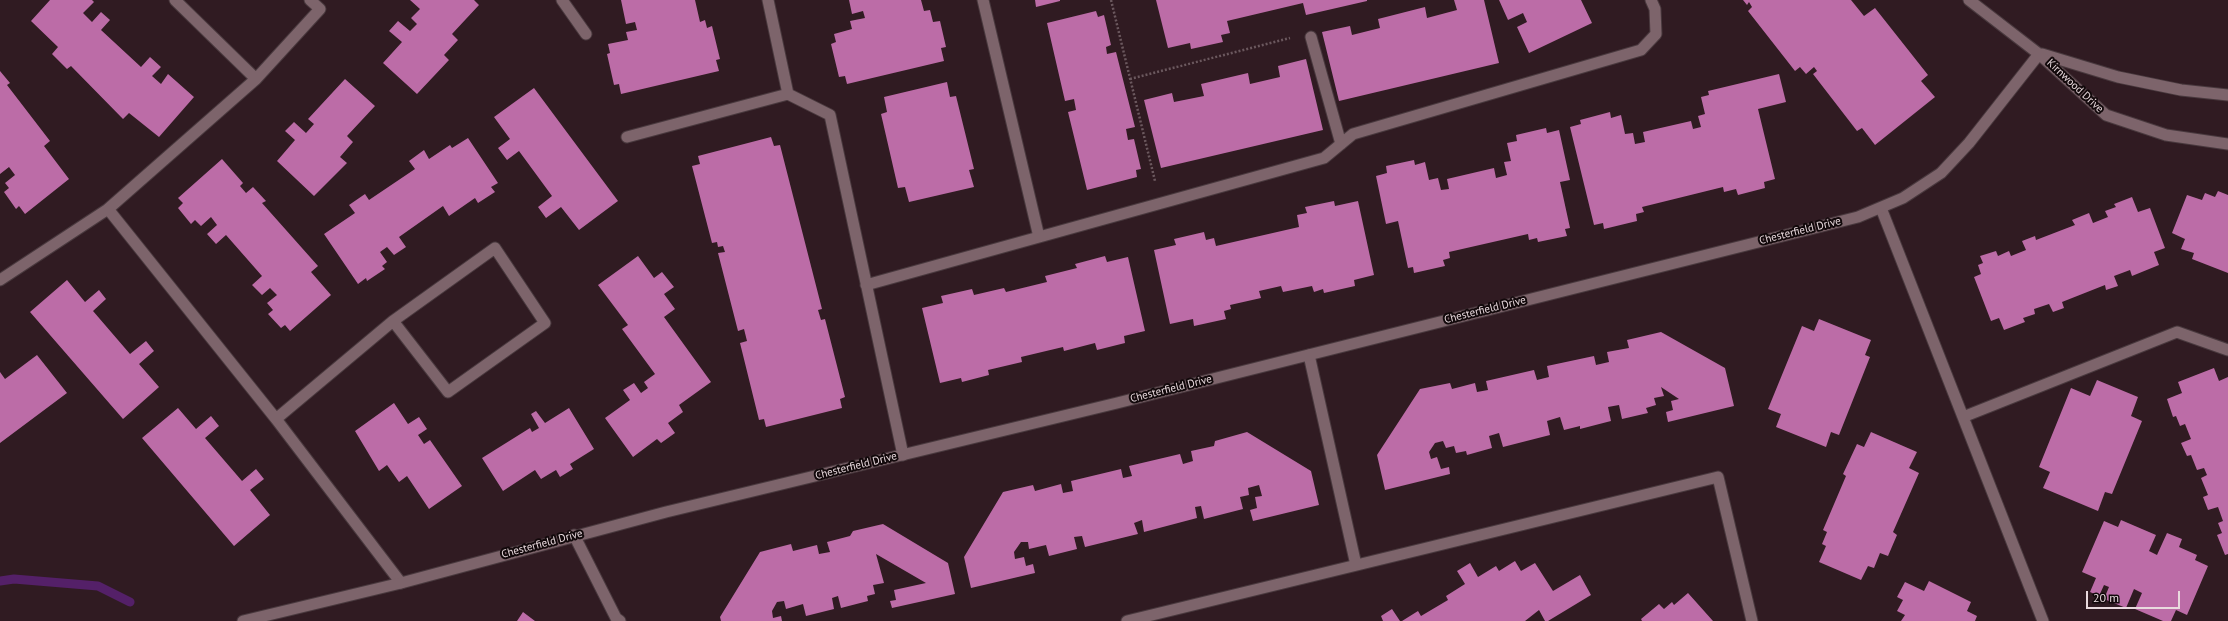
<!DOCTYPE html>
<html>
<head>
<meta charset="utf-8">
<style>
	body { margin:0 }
	#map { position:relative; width:2228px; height:621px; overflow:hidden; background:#301b22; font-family:"PT Sans",sans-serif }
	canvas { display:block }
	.scale { position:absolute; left:2086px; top:591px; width:94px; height:18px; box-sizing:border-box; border:2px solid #e9dade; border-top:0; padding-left:5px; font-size:12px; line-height:14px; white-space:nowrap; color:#e9dade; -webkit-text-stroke:3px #12090b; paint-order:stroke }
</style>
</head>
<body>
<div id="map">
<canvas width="2228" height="621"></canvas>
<div class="scale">20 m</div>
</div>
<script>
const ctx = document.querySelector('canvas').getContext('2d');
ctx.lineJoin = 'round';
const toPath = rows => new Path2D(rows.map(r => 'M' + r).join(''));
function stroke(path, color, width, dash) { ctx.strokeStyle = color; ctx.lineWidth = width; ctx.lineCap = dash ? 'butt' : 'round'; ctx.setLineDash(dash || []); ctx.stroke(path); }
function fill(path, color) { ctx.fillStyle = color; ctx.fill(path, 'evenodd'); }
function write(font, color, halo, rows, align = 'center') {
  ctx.font = font + ' "PT Sans",sans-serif'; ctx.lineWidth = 4; ctx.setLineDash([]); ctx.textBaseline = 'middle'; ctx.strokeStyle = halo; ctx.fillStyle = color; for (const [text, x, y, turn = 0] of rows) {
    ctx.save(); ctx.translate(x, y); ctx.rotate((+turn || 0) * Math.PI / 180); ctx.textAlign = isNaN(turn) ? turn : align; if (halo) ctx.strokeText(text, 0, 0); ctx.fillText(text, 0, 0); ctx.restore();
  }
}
const stream = toPath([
	[0,581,14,579,98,586,130,602]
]);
const building = toPath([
	[50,0,92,0,94,2,83,13,92,22,101,12,110,20,101,30,141,67,150,57,161,67,152,76,161,84,168,74,194,97,159,137,129,113,123,119,71,66,67,69,52,54,58,47,31,21],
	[410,0,474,0,479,5,452,34,458,40,444,55,449,60,417,94,383,63,402,42,389,31,398,21,410,31,417,24,411,18,420,9],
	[621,0,695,0,700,22,705,20,707,28,712,26,720,59,716,60,719,71,621,94,619,84,614,85,607,54,610,53,608,44,628,40,626,32,637,30,635,22,626,24],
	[849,0,921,0,924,11,930,10,933,22,940,21,946,47,941,48,944,61,847,84,845,76,839,77,831,44,836,42,834,34,852,29,850,21,865,18,863,11,852,14],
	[1035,0,1060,0,1060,1,1036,7],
	[1156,0,1367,0,1367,1,1306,15,1303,3,1227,21,1230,33,1221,35,1223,42,1191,49,1190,43,1168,48],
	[1454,0,1484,0,1499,63,1339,101,1322,32,1350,26,1352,35,1380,28,1378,19,1425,7,1427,18,1457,10],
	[1499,0,1581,0,1592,23,1529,53,1517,27,1527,22,1523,13,1508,20],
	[1743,0,1851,0,1864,16,1875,8,1928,75,1921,81,1935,97,1875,145,1862,128,1857,131,1813,74,1817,71,1814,67,1806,74,1800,67,1795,71,1748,11,1752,7,1749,2,1747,5],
	[1096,11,1098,17,1104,15,1111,45,1106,47,1107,54,1116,52,1135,127,1126,129,1128,140,1134,139,1141,169,1136,170,1137,177,1087,190,1068,112,1076,110,1074,99,1065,101,1047,23],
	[1306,59,1323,130,1161,168,1144,100,1172,93,1174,102,1204,96,1201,84,1248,73,1250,84,1280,77,1278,66],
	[0,71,10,83,7,85,50,141,44,146,69,179,25,214,19,206,16,209,4,192,9,188,5,183,15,175,9,167,0,174],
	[1779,74,1786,102,1758,109,1775,179,1764,182,1765,188,1738,195,1736,189,1724,192,1723,187,1642,207,1644,212,1636,214,1637,221,1604,229,1603,223,1594,225,1570,127,1581,124,1580,120,1610,112,1611,118,1621,115,1625,134,1633,133,1635,144,1645,142,1643,132,1691,121,1693,129,1701,127,1698,116,1705,114,1701,97,1709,95,1708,91],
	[345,79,375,106,347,136,353,142,340,157,347,163,314,196,277,161,295,140,285,131,294,122,306,133,314,124,308,119],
	[947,82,950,97,956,96,974,169,969,170,974,187,909,202,905,187,898,188,881,114,887,112,884,97],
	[534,88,618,201,579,230,561,207,546,218,538,207,552,196,519,151,507,160,498,148,510,139,494,117],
	[1546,128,1547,133,1559,130,1570,180,1560,182,1570,228,1565,229,1567,236,1538,242,1537,238,1529,240,1528,234,1449,252,1450,258,1443,260,1445,266,1414,273,1413,267,1408,268,1398,221,1386,224,1376,176,1387,173,1386,166,1414,160,1415,165,1425,162,1429,180,1438,178,1441,190,1449,189,1447,179,1494,168,1496,178,1507,175,1504,162,1511,161,1507,143,1517,141,1516,135],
	[771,137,774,146,780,145,822,309,818,310,821,320,825,319,845,397,840,399,842,408,766,427,764,419,759,420,740,343,747,341,744,329,738,331,718,253,725,252,723,246,718,247,717,242,712,243,692,166,700,164,698,156],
	[468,138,498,183,491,187,495,192,478,203,475,198,449,216,443,206,399,237,406,247,394,255,387,247,380,252,387,262,382,266,385,269,367,281,366,278,358,284,324,234,355,213,349,205,365,194,369,200,415,169,409,161,424,150,429,159,450,145,452,148],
	[222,159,243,183,240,186,246,193,253,187,266,201,262,203,318,266,311,272,331,295,290,331,285,325,281,328,268,314,273,310,267,303,277,295,270,288,262,295,252,285,262,276,226,235,216,244,207,234,217,225,211,217,201,226,195,220,191,224,178,208,183,203,178,198],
	[2218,191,2228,195,2228,273,2192,259,2194,253,2181,249,2185,239,2172,233,2187,195,2202,200,2205,193,2215,197],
	[2132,197,2138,212,2150,208,2165,248,2154,252,2159,265,2132,276,2130,270,2114,276,2118,286,2106,290,2105,285,2062,302,2064,308,2053,312,2049,304,2034,309,2035,314,2023,318,2025,322,2004,330,1999,318,1991,321,1974,277,1981,274,1978,265,1983,263,1980,256,1996,251,1998,256,2009,251,2011,256,2026,250,2022,241,2035,236,2036,240,2075,225,2072,220,2089,213,2093,223,2108,217,2105,211,2116,207,2114,204],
	[1334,201,1335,206,1358,201,1374,275,1354,280,1355,286,1324,293,1323,289,1314,292,1312,286,1283,292,1281,286,1259,291,1261,298,1230,305,1231,309,1224,311,1226,319,1194,326,1193,319,1170,324,1154,250,1176,245,1174,239,1204,232,1206,240,1214,238,1216,246,1299,227,1297,215,1307,213,1305,207],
	[638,256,654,278,662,272,674,287,664,294,675,309,664,317,711,382,679,405,683,412,668,423,675,433,661,443,657,439,633,457,605,418,630,400,623,390,634,383,641,393,648,388,644,382,655,374,622,329,628,325,598,285],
	[1105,256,1107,262,1128,257,1145,331,1124,336,1125,343,1097,350,1095,343,1064,351,1063,347,1021,357,1022,362,988,370,989,375,962,382,961,378,940,383,922,308,943,303,941,296,972,289,974,295,1004,288,1006,292,1047,282,1045,276,1077,268,1075,264],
	[67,280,85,302,99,290,106,299,93,311,130,354,146,341,154,351,139,364,159,387,123,419,30,312],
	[1819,319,1871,340,1865,355,1870,357,1839,435,1831,432,1826,447,1776,427,1781,414,1768,409,1802,326,1814,331],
	[1661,332,1725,368,1734,406,1668,422,1666,412,1673,410,1671,401,1679,399,1661,387,1664,396,1654,398,1656,405,1646,408,1648,413,1622,419,1619,405,1608,407,1611,421,1580,429,1580,426,1564,430,1560,417,1547,421,1550,435,1503,447,1499,433,1489,436,1492,448,1467,455,1466,451,1456,453,1454,446,1446,448,1443,441,1435,443,1429,452,1431,459,1437,457,1441,469,1449,467,1450,474,1385,490,1377,455,1420,389,1450,383,1452,389,1475,383,1477,392,1488,390,1486,381,1534,370,1537,380,1549,377,1547,366,1594,356,1596,365,1609,362,1607,352,1629,348,1627,340],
	[37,355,67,393,0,443,0,372,5,379],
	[2214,368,2219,381,2228,377,2228,554,2225,555,2217,535,2222,533,2218,523,2223,521,2218,507,2208,510,2203,497,2208,495,2201,478,2207,475,2204,468,2197,470,2191,455,2187,456,2181,443,2191,439,2185,424,2180,426,2176,416,2173,417,2167,399,2182,393,2178,382],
	[2097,380,2138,397,2131,416,2142,421,2112,494,2105,492,2098,511,2043,488,2050,472,2039,467,2071,388,2090,396],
	[394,403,408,424,419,417,427,429,418,435,424,444,430,440,462,486,429,509,407,476,399,482,387,465,379,471,355,431],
	[178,408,196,429,211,416,219,426,205,438,242,481,256,469,264,479,250,490,270,515,234,546,142,438],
	[569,408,594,449,570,464,573,469,560,477,556,470,541,479,535,470,503,491,482,458,530,428,532,432,539,428,531,414,536,411,545,423],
	[1247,432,1311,471,1319,505,1253,521,1250,510,1257,508,1255,497,1262,496,1259,485,1248,488,1249,495,1240,497,1243,509,1204,519,1201,506,1195,507,1197,518,1144,532,1142,520,1134,523,1138,534,1085,547,1082,536,1074,537,1077,549,1049,556,1046,545,1029,549,1028,542,1021,542,1014,552,1015,559,1024,557,1026,566,1033,564,1035,573,971,588,964,557,1003,492,1033,485,1035,491,1061,484,1063,493,1073,491,1071,481,1121,469,1123,478,1132,476,1129,466,1180,454,1183,464,1193,461,1191,451,1214,446,1215,441],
	[1871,432,1917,452,1909,468,1919,473,1893,532,1897,535,1888,556,1880,553,1874,568,1868,566,1861,580,1819,562,1826,546,1822,544,1827,532,1823,530,1846,476,1843,474,1857,444,1864,447],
	[2121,520,2156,535,2149,551,2157,555,2167,533,2182,539,2179,547,2197,555,2195,560,2208,566,2187,615,2176,610,2171,621,2163,621,2135,609,2142,593,2134,589,2126,608,2104,599,2109,587,2104,585,2099,596,2090,592,2096,578,2082,572,2104,521,2118,527],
	[883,524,948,563,955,594,892,608,890,601,896,600,894,590,926,583,876,554,884,583,873,585,875,594,867,596,868,601,841,608,838,596,832,598,834,609,806,616,803,604,786,609,784,601,777,602,772,611,773,618,781,616,782,621,721,621,720,617,760,552,791,544,793,551,817,545,819,554,830,552,827,542,850,536,853,531],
	[1515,561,1521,571,1535,563,1553,591,1580,575,1591,595,1548,621,1545,621,1539,610,1525,621,1402,621,1418,611,1421,616,1448,600,1446,596,1465,584,1457,571,1470,563,1478,577,1496,566,1499,571],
	[1929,581,1971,602,1967,611,1977,616,1975,621,1901,621,1905,615,1897,611,1903,600,1897,597,1905,582,1924,591],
	[1688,593,1713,621,1642,621,1641,619,1659,604,1664,609,1672,602,1674,605],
	[1392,609,1400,621,1383,621,1381,616],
	[523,612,535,621,517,621]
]);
const path = toPath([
	[1111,0,1155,181],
	[1130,79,1290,38]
]);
const service = toPath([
	[175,0,256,79],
	[562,0,586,34],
	[768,0,788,94],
	[983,0,1039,237],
	[1311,37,1341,144],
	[627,137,788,94,830,115,903,455],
	[1881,208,2043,621],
	[108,209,256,79,320,9,310,0],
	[0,280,108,209,276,419,401,583],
	[866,285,1324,158,1353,134,1641,50,1656,34,1655,9,1651,0],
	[1309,355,1356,565],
	[1963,417,2177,332,2228,350],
	[276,419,393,321,495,248,545,323,448,392,393,321],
	[574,535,616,618,620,621],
	[1127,621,1718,477,1752,621]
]);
const tertiary = toPath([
	[1969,0,2039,54,2106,115,2166,135,2228,144],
	[2042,54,2118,77,2181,90,2228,95],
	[243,621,401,583,666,512,1117,403,1858,217,1903,198,1941,173,1969,143,2039,54]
]);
const streetNames = [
	["Kirnwood Drive",2075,86,43],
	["Chesterfield Drive",1800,231,-14],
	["Chesterfield Drive",1485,310,-14],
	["Chesterfield Drive",1171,389,-14],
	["Chesterfield Drive",856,466,-14],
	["Chesterfield Drive",542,544,-15]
];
stroke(stream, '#542068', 9);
fill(building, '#bc6ca7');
stroke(service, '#49393e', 13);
stroke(tertiary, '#49393e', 13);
stroke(path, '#6b585e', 2.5, [2, 2]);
stroke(service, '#7d646b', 11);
stroke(tertiary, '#7d646b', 11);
write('11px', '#e9dade', '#12090b', streetNames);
</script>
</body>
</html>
